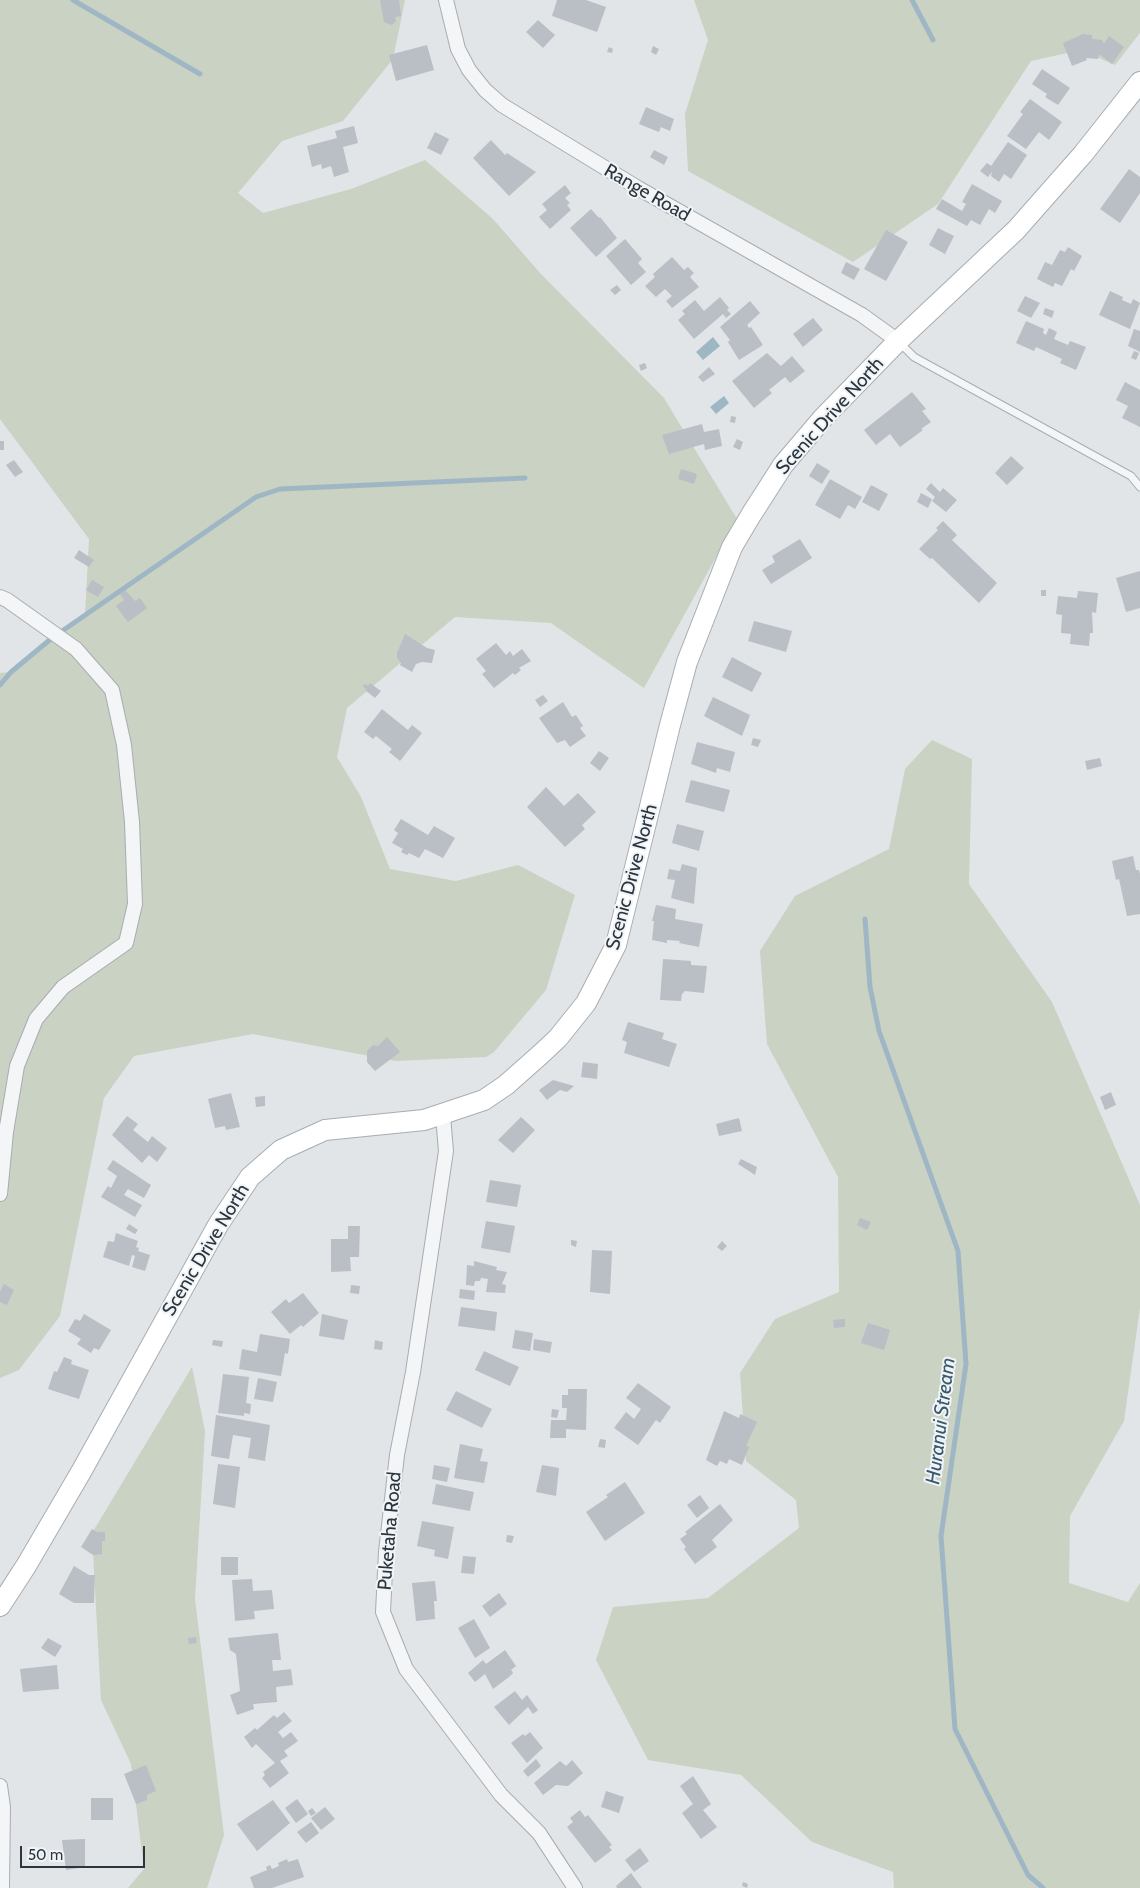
<!DOCTYPE html>
<html>
<head>
<meta charset="utf-8">
<style>
	body { margin:0 }
	#map { position:relative; width:1140px; height:1888px; overflow:hidden; background:#e1e5e8; font-family:Cabin,sans-serif }
	canvas { display:block }
	.scale { position:absolute; left:20px; top:1846px; width:125px; height:22px; box-sizing:border-box; border:2px solid #2b353f; border-top:0; padding-left:6px; font-size:15px; line-height:18px; white-space:nowrap; color:#2b353f; -webkit-text-stroke:4px #f0f4f6; paint-order:stroke }
</style>
</head>
<body>
<div id="map">
<canvas width="1140" height="1888"></canvas>
<div class="scale">50 m</div>
</div>
<script>
const ctx = document.querySelector('canvas').getContext('2d');
ctx.lineJoin = 'round';
function fill(path, color) { ctx.fillStyle = color; ctx.fill(path, 'evenodd'); }
const toPath = rows => new Path2D(rows.map(r => 'M' + r).join(''));
function stroke(path, color, width, dash) { ctx.strokeStyle = color; ctx.lineWidth = width; ctx.lineCap = dash ? 'butt' : 'round'; ctx.setLineDash(dash || []); ctx.stroke(path); }
function write(font, color, halo, rows, align = 'center') {
  ctx.font = font + ' Cabin,sans-serif'; ctx.lineWidth = 4; ctx.setLineDash([]); ctx.textBaseline = 'middle'; ctx.strokeStyle = halo; ctx.fillStyle = color; for (const [text, x, y, turn = 0] of rows) {
    ctx.save(); ctx.translate(x, y); ctx.rotate((+turn || 0) * Math.PI / 180); ctx.textAlign = isNaN(turn) ? turn : align; if (halo) ctx.strokeText(text, 0, 0); ctx.fillText(text, 0, 0); ctx.restore();
  }
}
const green = toPath([
	[0,0,405,0,393,59,343,121,282,141,238,193,263,213,351,189,425,160,493,219,541,274,664,398,737,519,644,688,551,623,455,617,347,708,337,757,361,797,390,869,456,881,518,865,575,895,546,990,494,1052,486,1057,396,1061,253,1034,134,1056,104,1098,60,1316,19,1370,0,1378,0,673,11,672,52,638,85,615,89,539,0,419],
	[694,0,1140,0,1140,33,1115,65,1081,50,1031,61,938,204,853,262,688,171,685,114,708,40],
	[932,740,972,759,969,884,1052,1002,1140,1205,1140,1308,1124,1421,1070,1516,1069,1583,1128,1602,1140,1583,1140,1888,894,1888,893,1872,812,1842,741,1775,648,1760,596,1660,613,1607,708,1598,799,1528,796,1500,746,1461,740,1373,775,1319,839,1292,838,1177,767,1044,760,951,795,896,889,849,905,769],
	[192,1367,205,1431,195,1599,224,1835,207,1888,128,1888,144,1869,131,1764,101,1700,92,1533]
]);
const water = toPath([
	[713,337,720,346,703,360,696,352],
	[724,396,729,403,716,414,710,407]
]);
const stream = toPath([
	[73,0,200,74],
	[912,0,933,40],
	[0,685,11,672,52,638,256,497,280,489,525,478],
	[865,919,870,987,879,1031,958,1251,966,1364,941,1536,955,1729,1028,1875,1043,1888]
]);
const building = toPath([
	[380,0,399,0,401,16,395,17,396,21,392,25,384,22],
	[557,0,586,0,606,7,597,32,552,16],
	[538,20,555,35,543,48,526,32],
	[1083,34,1092,35,1092,39,1102,40,1104,44,1109,36,1124,47,1112,64,1099,54,1098,59,1086,58,1087,60,1072,66,1063,43],
	[427,45,434,70,396,81,389,55],
	[653,46,659,49,656,55,651,52],
	[609,47,613,49,612,53,607,52],
	[1042,69,1070,88,1058,105,1045,97,1047,94,1032,84],
	[1030,99,1062,122,1049,140,1039,132,1026,149,1007,136,1023,114,1020,112],
	[646,107,674,119,670,131,661,127,659,132,639,124],
	[354,126,358,143,343,147,349,172,334,177,331,166,322,169,321,164,312,167,307,146,337,138,335,131],
	[435,132,449,139,441,155,427,148],
	[491,140,505,155,507,153,536,172,509,196,473,158],
	[1008,142,1027,155,1011,179,1004,174,999,182,991,176,992,172,988,177,980,171,987,163,991,166],
	[654,150,668,157,664,165,650,157],
	[1129,169,1140,177,1140,193,1120,223,1100,209],
	[972,184,1002,201,995,213,989,209,980,225,971,220,967,226,936,209,942,199,962,211,966,204,962,202],
	[565,185,571,193,565,198,570,203,567,205,571,210,550,229,539,217,547,210,542,204],
	[591,209,599,218,600,217,617,238,596,257,570,228],
	[938,228,954,236,945,254,929,245],
	[886,230,908,242,886,281,864,269],
	[625,239,642,259,638,263,646,272,631,285,606,256],
	[1068,247,1082,256,1074,271,1071,269,1062,286,1055,283,1053,287,1037,279,1045,262,1052,265,1060,250,1065,252],
	[672,257,684,270,688,267,694,273,690,277,699,287,672,308,666,301,672,296,665,289,656,297,645,286,655,277,653,274],
	[846,262,860,269,854,280,841,273],
	[617,285,621,290,615,295,610,290],
	[1110,291,1123,297,1122,300,1131,304,1133,299,1140,303,1130,329,1099,315],
	[1025,296,1040,303,1031,318,1017,311],
	[720,297,729,308,727,310,731,314,726,318,723,314,694,339,678,320,685,314,682,311,695,300,704,311],
	[750,301,760,313,747,325,749,328,751,327,763,345,739,360,728,342,730,340,720,327],
	[1045,308,1054,311,1052,318,1043,314],
	[813,318,823,330,803,347,793,334],
	[1026,321,1044,329,1043,333,1046,335,1049,328,1057,332,1054,339,1068,345,1070,341,1086,347,1076,370,1060,363,1062,359,1036,347,1034,351,1016,343],
	[1134,329,1140,331,1140,352,1128,346],
	[1134,351,1139,353,1136,360,1131,358],
	[767,353,781,366,792,356,805,371,790,383,785,377,769,390,772,393,754,408,732,381],
	[645,363,647,368,641,371,639,365],
	[709,367,715,374,703,382,698,377],
	[1125,382,1140,390,1140,427,1122,418,1128,406,1116,400],
	[912,392,926,409,922,411,931,422,921,429,923,430,900,447,890,434,876,445,864,430],
	[731,416,736,417,735,423,730,422],
	[702,424,704,432,719,429,722,446,705,450,704,444,669,454,662,435],
	[737,439,743,442,740,450,733,447],
	[0,441,4,441,4,450,0,450],
	[1011,456,1024,468,1007,485,995,473],
	[14,460,23,472,15,477,6,465],
	[817,463,830,471,822,484,809,476],
	[681,469,697,474,694,484,678,479],
	[830,479,862,497,855,509,848,505,840,519,815,505],
	[931,483,940,492,943,488,957,500,946,512,932,501,935,497,926,489],
	[871,485,888,494,879,511,862,502],
	[921,493,932,499,928,508,917,502],
	[943,521,957,535,952,540,997,583,979,603,932,558,930,559,919,549,938,530,936,528],
	[800,539,812,558,771,584,762,570,775,562,772,556],
	[79,550,94,560,89,567,74,558],
	[1140,571,1140,608,1126,612,1116,578],
	[92,580,104,587,98,597,86,590],
	[125,590,135,601,140,598,147,608,128,622,116,606,124,600,120,594],
	[1041,590,1046,590,1046,596,1041,596],
	[1078,591,1098,593,1096,613,1092,612,1093,633,1090,633,1089,646,1070,644,1071,634,1061,633,1062,615,1056,614,1058,596,1077,598],
	[754,621,792,631,786,652,748,641],
	[405,634,427,648,435,650,432,663,422,662,416,664,412,672,400,665,401,663,397,658,397,653],
	[496,643,506,655,510,651,513,656,522,649,531,661,519,668,521,670,515,675,513,673,494,688,482,674,486,671,476,659],
	[732,657,762,673,752,692,722,677],
	[370,683,381,691,375,698,365,690,366,689,363,686,365,684,368,686],
	[543,695,548,701,540,707,535,700],
	[713,697,750,715,742,736,704,716],
	[563,702,572,717,576,715,583,726,580,728,586,736,570,747,565,740,557,743,539,718],
	[382,709,408,730,412,725,422,733,400,761,389,752,392,749,376,736,373,739,364,732],
	[753,738,761,740,758,747,751,745],
	[697,742,735,752,730,772,717,768,716,773,691,764],
	[599,751,609,758,600,771,590,763],
	[1100,758,1102,766,1087,770,1085,761],
	[691,780,730,790,724,812,685,802],
	[546,787,564,806,578,793,596,812,582,825,585,829,565,847,527,807],
	[401,819,428,835,434,826,455,838,443,858,425,849,419,858,409,853,407,855,401,852,403,849,392,843,398,833,394,830],
	[677,824,704,831,699,851,672,843],
	[1133,856,1136,870,1139,870,1140,874,1140,914,1127,916,1119,879,1116,880,1112,861],
	[682,864,697,868,694,904,671,898,675,880,667,879,669,869,680,871],
	[656,905,676,909,675,919,703,924,699,947,679,943,680,941,667,940,667,943,652,940,654,921,652,921],
	[663,959,691,961,691,965,707,966,704,993,685,991,682,994,681,1001,660,1000],
	[628,1022,664,1033,662,1039,677,1044,669,1067,624,1053,627,1042,622,1040],
	[387,1037,400,1052,375,1071,367,1062,367,1051,373,1045,378,1046],
	[583,1062,598,1064,597,1079,581,1077],
	[553,1080,574,1086,567,1092,560,1090,547,1100,539,1090],
	[1111,1092,1116,1105,1105,1110,1100,1097],
	[231,1093,240,1127,226,1130,225,1126,215,1128,208,1099],
	[265,1096,265,1106,256,1107,255,1097],
	[127,1116,138,1124,133,1130,148,1142,152,1136,167,1148,157,1162,149,1155,142,1163,112,1135],
	[521,1117,535,1130,513,1153,498,1140],
	[739,1118,742,1131,719,1136,716,1124],
	[741,1159,757,1167,755,1175,738,1164],
	[113,1160,151,1185,144,1198,128,1189,124,1195,142,1205,135,1217,101,1197,108,1186,111,1188,117,1176,107,1169],
	[490,1180,521,1185,517,1207,486,1202],
	[860,1218,871,1222,867,1230,857,1225],
	[486,1221,515,1226,510,1253,481,1248],
	[129,1224,138,1230,135,1234,126,1229],
	[348,1226,360,1226,359,1257,350,1257,351,1271,331,1272,331,1239,348,1239],
	[116,1233,138,1241,136,1247,139,1248,138,1251,150,1255,145,1271,132,1267,135,1256,132,1255,129,1266,103,1257,108,1241,114,1242],
	[571,1240,577,1241,576,1247,571,1245],
	[722,1241,727,1246,722,1251,717,1247],
	[592,1250,612,1251,610,1294,590,1292],
	[474,1261,497,1267,496,1270,507,1272,502,1284,506,1285,505,1293,486,1292,488,1279,481,1278,480,1281,475,1281,474,1286,466,1285,467,1265,474,1266],
	[4,1284,14,1290,7,1305,0,1302,0,1292],
	[351,1285,360,1286,359,1294,350,1293],
	[460,1289,475,1291,474,1300,459,1298],
	[303,1293,319,1313,303,1327,301,1325,290,1334,271,1312,286,1299,289,1303],
	[461,1307,497,1312,495,1331,458,1326],
	[84,1314,111,1330,99,1350,94,1348,91,1353,77,1344,81,1339,68,1331,75,1319,80,1321],
	[322,1314,348,1320,344,1340,319,1336],
	[845,1319,845,1327,834,1328,833,1320],
	[868,1323,890,1330,884,1350,861,1343],
	[515,1330,533,1333,530,1351,512,1348],
	[260,1334,290,1339,288,1354,285,1353,281,1376,239,1369,242,1349,257,1352],
	[534,1339,552,1342,550,1353,533,1350],
	[213,1340,223,1341,222,1347,212,1345],
	[375,1340,383,1342,382,1350,374,1349],
	[484,1351,519,1367,510,1386,475,1370],
	[64,1357,72,1360,71,1364,89,1370,79,1399,48,1389,54,1371,57,1372],
	[223,1374,249,1377,246,1403,251,1404,250,1414,244,1413,244,1416,218,1413],
	[258,1378,277,1382,273,1402,254,1399],
	[638,1383,671,1407,660,1423,656,1420,638,1445,614,1428,626,1412,634,1419,641,1409,626,1398],
	[568,1389,587,1389,586,1430,566,1429,566,1438,550,1438,551,1420,566,1420,567,1408,562,1408,562,1395,568,1395],
	[456,1391,492,1409,482,1428,446,1410],
	[552,1409,559,1410,557,1418,551,1417],
	[724,1411,739,1418,740,1414,757,1422,746,1446,749,1447,742,1465,729,1459,727,1464,720,1461,717,1466,706,1460],
	[216,1415,270,1425,265,1461,248,1458,251,1438,233,1435,229,1459,211,1456],
	[600,1439,606,1440,605,1448,598,1447],
	[460,1444,483,1449,480,1461,488,1462,484,1483,454,1478],
	[218,1464,240,1467,235,1508,213,1504],
	[434,1465,450,1468,447,1482,432,1479],
	[542,1465,559,1468,556,1496,536,1492],
	[625,1482,645,1513,605,1541,586,1512,608,1497,606,1495],
	[436,1484,474,1492,470,1511,432,1504],
	[700,1495,709,1508,697,1518,687,1505],
	[720,1504,733,1520,712,1540,717,1547,695,1564,684,1549,686,1547,680,1539,687,1534,685,1532],
	[422,1521,454,1527,448,1559,434,1556,435,1550,417,1546],
	[92,1529,97,1532,105,1532,105,1541,102,1541,102,1554,93,1555,81,1547],
	[507,1535,514,1536,512,1543,506,1542],
	[463,1556,476,1557,474,1574,461,1573],
	[221,1557,238,1557,238,1575,221,1575],
	[74,1566,89,1575,95,1575,94,1603,74,1603,59,1594],
	[252,1579,253,1591,272,1590,274,1609,254,1611,255,1619,235,1621,232,1580],
	[435,1581,437,1601,434,1601,435,1619,416,1621,412,1583],
	[499,1593,507,1604,490,1617,482,1606],
	[474,1619,490,1648,475,1658,458,1628],
	[278,1633,281,1660,272,1660,273,1671,291,1669,293,1685,276,1687,277,1702,253,1704,254,1709,237,1715,230,1695,240,1691,236,1654,230,1650,228,1638],
	[196,1637,197,1643,189,1644,188,1638],
	[48,1638,62,1646,55,1657,41,1648],
	[505,1650,516,1666,511,1670,513,1673,509,1677,493,1689,485,1674,475,1682,468,1673,483,1660,486,1664],
	[57,1665,59,1689,23,1692,20,1669],
	[515,1691,522,1700,527,1695,538,1710,533,1714,528,1707,509,1725,494,1707],
	[284,1712,292,1721,278,1732,283,1738,291,1732,298,1741,284,1751,288,1756,280,1761,289,1773,270,1788,262,1778,265,1775,263,1772,275,1763,256,1744,252,1748,244,1737,255,1728,257,1730,274,1715,277,1718],
	[530,1732,543,1748,527,1763,511,1743,523,1734,525,1736],
	[536,1759,541,1766,528,1777,523,1771],
	[572,1760,583,1773,568,1786,556,1785,543,1795,534,1783,560,1761,566,1766],
	[146,1765,156,1791,147,1795,147,1800,136,1804,124,1774],
	[693,1776,711,1804,703,1810,717,1827,701,1839,682,1813,693,1804,680,1786],
	[606,1791,624,1797,619,1813,601,1807],
	[91,1798,113,1798,113,1820,91,1820],
	[297,1799,308,1814,296,1823,285,1808],
	[273,1800,290,1823,257,1851,237,1824],
	[325,1807,335,1819,321,1830,311,1818],
	[312,1808,316,1813,311,1816,308,1811],
	[580,1810,585,1817,588,1815,612,1845,609,1847,612,1850,595,1863,567,1827,573,1822,570,1818],
	[311,1822,319,1833,306,1843,297,1832],
	[85,1839,85,1867,66,1870,62,1840],
	[640,1848,649,1861,634,1872,625,1860],
	[287,1859,288,1862,298,1859,304,1877,272,1888,254,1888,250,1877,267,1870,266,1867,270,1865,272,1869,279,1866,278,1863],
	[631,1873,642,1888,617,1888,616,1886],
	[743,1882,748,1884,747,1888,742,1886]
]);
const service = toPath([
	[900,343,914,357,1131,476,1140,487]
]);
const minor = toPath([
	[446,0,458,49,469,70,485,90,502,105,638,188,862,315,898,341],
	[0,597,7,600,76,649,112,690,124,745,132,822,135,904,126,943,63,987,36,1019,17,1066,6,1132,0,1194],
	[443,1116,446,1151,413,1372,397,1455,386,1552,383,1612,406,1669,501,1795,539,1833,575,1888],
	[0,1786,3,1807,2,1888]
]);
const secondary = toPath([
	[0,1606,26,1566,81,1472,218,1225,250,1177,281,1150,325,1130,424,1120,484,1100,506,1085,541,1054,558,1038,586,1003,616,945,670,725,687,662,732,547,751,515,783,465,823,418,898,341,1016,230,1083,154,1140,82]
]);
const streetNames = [
	["Range Road",647,193,30],
	["Scenic Drive North",830,416,-48],
	["Scenic Drive North",632,877,-75],
	["Scenic Drive North",206,1250,-59],
	["Puketaha Road",390,1531,-85]
];
const waterNames = [
	["Huranui Stream",941,1421,-83]
];
fill(green, '#c9d2c3');
fill(water, '#9fb7c5');
stroke(stream, '#9fb7c5', 5);
fill(building, '#b9bfc5');
stroke(service, '#a7adb2', 9);
stroke(minor, '#a7adb2', 16);
stroke(secondary, '#a7adb2', 22);
stroke(service, '#f3f5f7', 7);
stroke(minor, '#f3f5f7', 14);
stroke(secondary, '#fff', 20);
write('19px', '#2b353f', '#f0f4f6', streetNames);
write('italic 20px', '#38596f', '#f0f4f6', waterNames);
</script>
</body>
</html>
